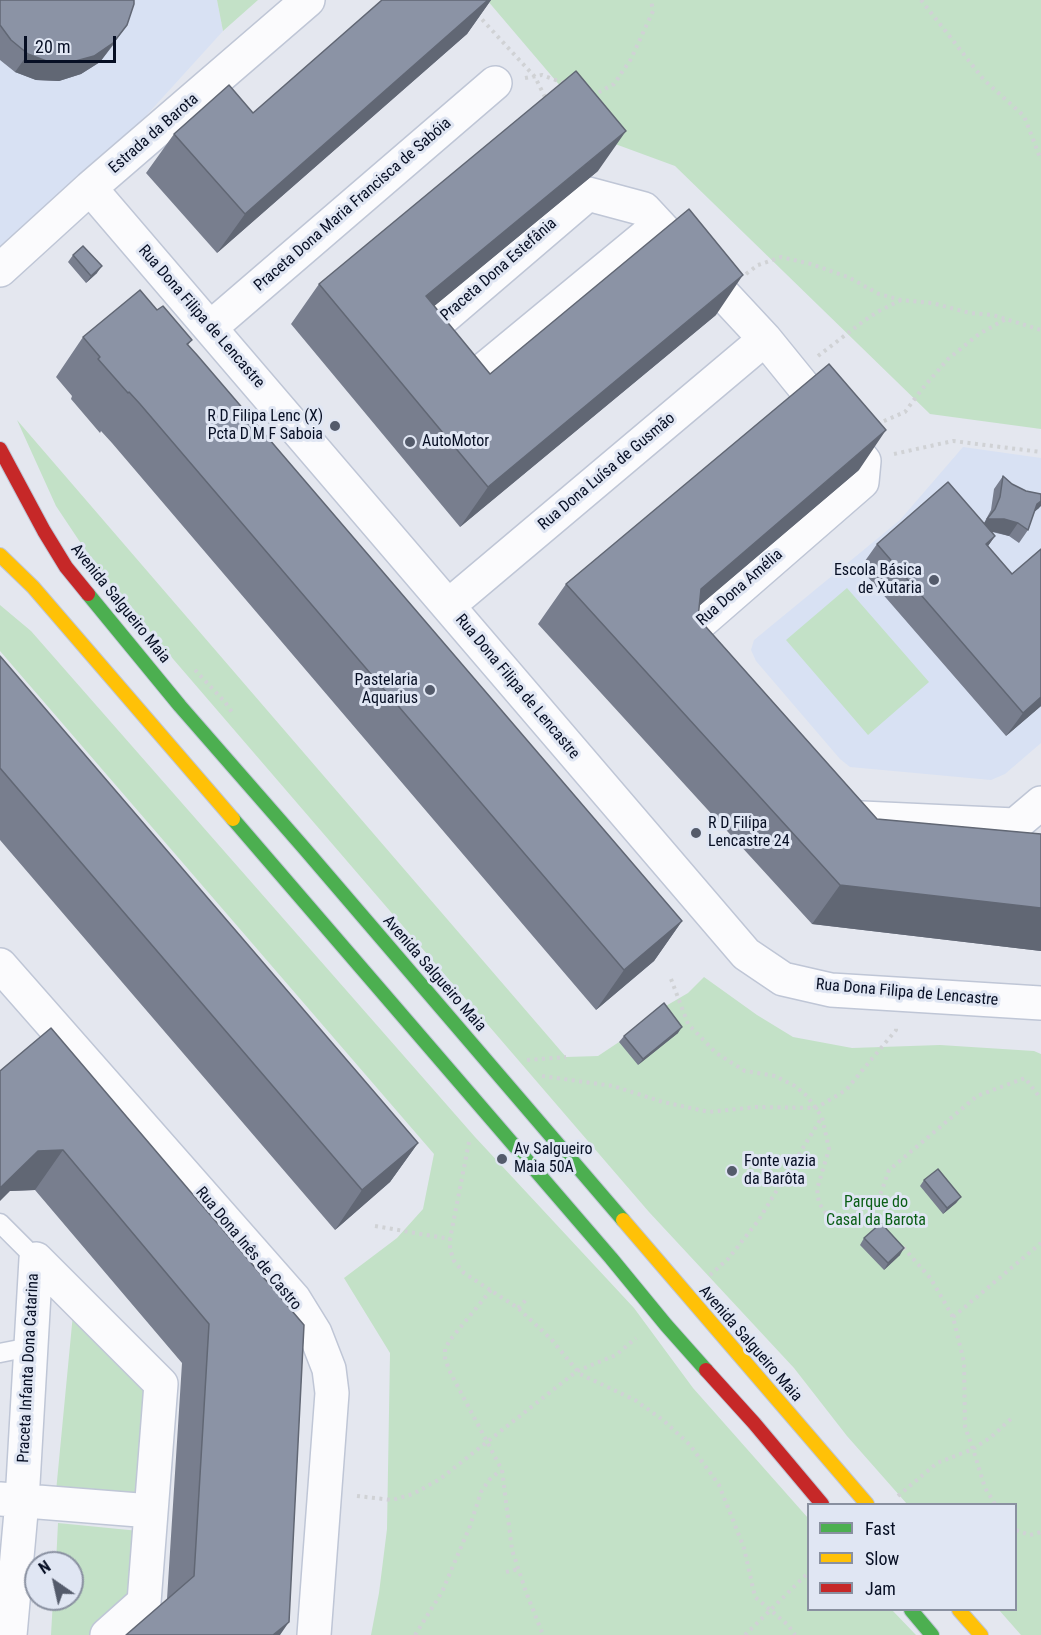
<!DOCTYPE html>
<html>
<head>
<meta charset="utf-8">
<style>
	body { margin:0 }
	#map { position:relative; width:1041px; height:1635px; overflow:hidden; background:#e4e7ef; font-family:"Roboto Condensed",sans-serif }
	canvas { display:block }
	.legend { position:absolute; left:807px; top:1503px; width:210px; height:108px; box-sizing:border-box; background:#e0e6f3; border:2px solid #8990a0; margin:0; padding:8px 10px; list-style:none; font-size:18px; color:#070f24 }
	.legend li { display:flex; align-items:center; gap:12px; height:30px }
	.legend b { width:30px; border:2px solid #8990a0 }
	.north { position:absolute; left:24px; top:1551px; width:60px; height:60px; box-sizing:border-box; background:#e0e6f3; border:2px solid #8990a0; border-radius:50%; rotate:326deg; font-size:16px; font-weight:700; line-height:24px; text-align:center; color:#070f24 }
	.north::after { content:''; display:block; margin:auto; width:21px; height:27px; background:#545b6b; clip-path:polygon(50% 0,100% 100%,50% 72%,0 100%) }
	.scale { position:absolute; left:24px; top:36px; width:92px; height:27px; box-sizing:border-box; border:3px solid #070f24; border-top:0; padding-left:8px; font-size:18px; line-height:21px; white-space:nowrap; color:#070f24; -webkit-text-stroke:4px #e0e6f3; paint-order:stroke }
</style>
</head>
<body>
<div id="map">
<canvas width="1041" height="1635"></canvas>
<ul class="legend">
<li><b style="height:8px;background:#4caf50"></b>Fast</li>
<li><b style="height:8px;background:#ffc107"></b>Slow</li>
<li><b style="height:8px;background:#c62828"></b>Jam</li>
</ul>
<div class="north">N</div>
<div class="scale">20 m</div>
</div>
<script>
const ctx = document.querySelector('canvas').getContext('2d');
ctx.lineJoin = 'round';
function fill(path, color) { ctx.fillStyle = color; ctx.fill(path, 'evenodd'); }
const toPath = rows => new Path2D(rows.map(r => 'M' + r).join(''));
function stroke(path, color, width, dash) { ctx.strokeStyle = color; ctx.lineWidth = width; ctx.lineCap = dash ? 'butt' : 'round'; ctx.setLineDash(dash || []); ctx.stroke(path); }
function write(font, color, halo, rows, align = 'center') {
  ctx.font = font + ' "Roboto Condensed",sans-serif'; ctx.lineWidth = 6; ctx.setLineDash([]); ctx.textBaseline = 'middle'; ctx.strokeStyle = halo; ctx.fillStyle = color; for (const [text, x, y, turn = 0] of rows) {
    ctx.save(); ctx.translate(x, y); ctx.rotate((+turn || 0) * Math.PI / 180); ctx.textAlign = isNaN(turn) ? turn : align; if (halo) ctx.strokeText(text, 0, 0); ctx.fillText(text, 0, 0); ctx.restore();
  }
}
const built = toPath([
	[0,0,217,0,223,31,95,172,0,252],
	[963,447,1041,458,1041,743,1005,774,991,780,850,767,840,759,756,661,751,650,754,640,900,520]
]);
const green = toPath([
	[217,0,258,0,223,31],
	[487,0,1041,0,1041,429,930,414,675,166,607,141],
	[17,420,566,1057,598,1056,619,1042,659,1010,688,993,704,977,757,1015,793,1037,852,1048,940,1045,1034,1051,1041,1054,1041,1635,1021,1635,999,1610,1016,1610,1016,1504,907,1504,847,1436,794,1368,649,1212,106,581,56,506],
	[847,588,929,682,868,735,786,640],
	[0,605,31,631,475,1137,634,1308,693,1388,808,1518,808,1610,892,1610,916,1635,371,1635,379,1593,387,1529,390,1353,344,1278,397,1238,423,1209,434,1154,0,651],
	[73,1314,152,1393,141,1510,55,1502],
	[58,1523,139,1531,133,1594,90,1635,51,1635,53,1599,72,1599,72,1563,56,1563]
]);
const path = toPath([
	[921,0,984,80,1024,116,1041,160],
	[477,14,535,77,547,101],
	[525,78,542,75,567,84],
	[592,96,614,84,631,59,653,11,651,0],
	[746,274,758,265,781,257,811,264,848,277,879,294,901,300,932,303,970,313,993,315,1041,330],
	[818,356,865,320,879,311,901,300],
	[877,424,905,412,922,389,948,359,979,334,1006,319],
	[894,454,953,441,1041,452],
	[195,670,225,702,233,714],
	[671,979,688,1024,716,1053,745,1071,775,1076,795,1086,807,1096,822,1117,829,1149,817,1189,819,1203,827,1215,838,1223,850,1224,873,1215,886,1229],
	[527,1060,566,1057],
	[542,1076,613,1086,663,1102,709,1112,756,1107,816,1108,846,1090,896,1030,896,1025],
	[469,1142,450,1239,450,1249,454,1261,464,1273,518,1308,551,1339,580,1374,635,1400,663,1420,690,1445,719,1485,744,1548,755,1597,788,1625,795,1635],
	[873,1215,889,1170,977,1096,1025,1078,1041,1099],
	[375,1226,450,1239],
	[710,1275,728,1259,758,1221,822,1117],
	[491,1290,450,1340,445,1349,445,1358,449,1370,502,1470,512,1550,526,1592,543,1635],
	[518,1308,526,1300],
	[953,1317,1041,1243],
	[357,1496,392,1500,413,1494,440,1479,577,1371,616,1355,636,1338],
	[898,1496,937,1463,973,1449,965,1427,964,1362,953,1317,931,1279,901,1245],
	[995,1504,985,1488,973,1449,991,1437,1013,1417],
	[1016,1530,1030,1535,1041,1532],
	[506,1572,519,1569],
	[415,1635,442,1592,470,1526,481,1492,489,1480,501,1470],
	[745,1635,808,1573]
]);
const lane = toPath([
	[0,1223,36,1259],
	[0,1353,30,1347]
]);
const street = toPath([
	[90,188,746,954,783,979,831,990,1041,1003],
	[659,225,470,381,449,377,427,351,429,330,588,194,644,209,765,339,864,461,862,482,693,629,692,657,696,663],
	[0,270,90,188,308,0],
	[210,328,495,83],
	[448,606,765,339],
	[836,814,840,817,1015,825,1041,803],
	[0,965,294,1299,315,1333,329,1369,332,1393,314,1635],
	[0,1499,151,1511],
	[10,1635,22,1501,36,1259,161,1384,144,1602,107,1635]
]);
const fast = toPath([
	[88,594,180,706,304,848,623,1220],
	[233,819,611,1258,666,1325,706,1370],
	[911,1610,932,1635]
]);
const slow = toPath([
	[0,555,33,587,233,819],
	[623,1220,867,1504],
	[959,1610,981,1635]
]);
const jam = toPath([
	[0,449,44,531,66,567,88,594],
	[706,1370,754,1423,822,1504]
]);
const wall = toPath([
	[0,0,114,44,100,62,81,74,59,81,36,80,15,72,0,60],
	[382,0,491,0,467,34,217,253,146,173,174,134,253,113],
	[598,171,434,306,490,374,716,315,460,527,291,324,319,284],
	[73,255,97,273,86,283,68,262],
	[157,310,192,340,188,345,682,921,654,961,596,1010,112,443,101,431,100,433,71,399,72,396,56,377,83,337],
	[859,470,699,606,698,618,877,819,1041,834,1041,951,812,924,538,624,566,584],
	[1003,476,1039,508,1034,512,1028,530,1019,543,1009,536,992,532,995,536,988,546,1041,706,1006,736,860,568,877,544,984,523,991,510,994,489],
	[0,656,418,1143,390,1182,335,1230,0,840],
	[678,1033,638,1065,619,1042,624,1036],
	[0,1071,304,1325,289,1622,167,1599,182,1363,35,1190,10,1191],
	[924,1180,961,1197,956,1203,943,1214,920,1186],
	[864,1238,900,1255,884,1270,860,1245]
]);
const shadedWall = toPath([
	[488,0,491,0,467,34,217,253,245,214],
	[127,25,100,62,81,74,59,81,36,80,15,72,28,54],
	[626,131,598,171,398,336,426,296],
	[102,266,97,273,86,283,91,276],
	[743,275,716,315,460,527,488,487],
	[886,430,859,470,673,628,701,589],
	[1041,501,1041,506,1039,508,1028,517,1037,504],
	[987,519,1004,519,1018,523,1009,536,995,532,978,532],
	[995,536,978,560,986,544],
	[1041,697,1041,706,1006,736,1023,713],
	[840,885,1041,908,1041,951,812,924],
	[682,921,654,961,596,1010,624,970],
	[682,1027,678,1033,638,1065,643,1059],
	[418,1143,390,1182,335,1230,362,1190],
	[63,1150,35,1190,10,1191,0,1201,0,1188,38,1151],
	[961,1197,956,1203,943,1214,947,1208],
	[904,1248,900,1255,884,1270,888,1263],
	[289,1622,280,1635,273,1635]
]);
const building = toPath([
	[0,0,134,0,134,4,127,25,113,43,94,56,72,62,49,62,28,54,11,40,0,25,0,0],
	[382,0,488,0,245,214,174,134,229,85,253,113,382,0],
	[576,71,626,131,426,296,490,374,689,209,743,275,488,487,319,284,576,71],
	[83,246,102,266,91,276,73,255,83,246],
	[140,290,157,310,163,306,192,340,187,344,197,355,682,921,624,970,140,404,129,392,128,393,98,359,100,357,83,337,140,290],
	[829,364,886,430,701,589,698,618,877,819,1041,834,1041,908,840,885,566,584,829,364],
	[1003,476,1012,484,1026,491,1041,494,1041,501,1037,504,1028,530,1018,523,1004,519,987,519,995,509,1000,497,1003,476],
	[948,482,995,536,986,544,1012,574,1041,549,1041,697,1023,713,877,544,948,482],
	[0,656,418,1143,362,1190,0,768,0,656],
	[664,1003,682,1027,643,1059,624,1036,664,1003],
	[51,1028,304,1325,289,1622,273,1635,126,1635,194,1576,209,1324,63,1150,38,1151,0,1188,0,1071,51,1028],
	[938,1169,961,1197,947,1208,924,1180,938,1169],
	[881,1223,904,1248,888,1263,864,1238,881,1223]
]);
const markers = [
	[335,426,6,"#545b6b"],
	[410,442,6,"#545b6b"],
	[934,580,6,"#545b6b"],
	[430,690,6,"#545b6b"],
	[696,833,6,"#545b6b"],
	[502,1159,6,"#545b6b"],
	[732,1171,6,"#545b6b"]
];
const streetNames = [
	["Estrada da Barota",154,134,-41],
	["Praceta Dona Maria Francisca de Sabóia",353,205,-41],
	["Praceta Dona Estefânia",499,270,-41],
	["Rua Dona Filipa de Lencastre",201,317,49],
	["Rua Dona Luísa de Gusmão",607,472,-40],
	["Rua Dona Amélia",740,588,-41],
	["Avenida Salgueiro Maia",120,604,51],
	["Rua Dona Filipa de Lencastre",517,687,50],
	["Avenida Salgueiro Maia",434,974,49],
	["Rua Dona Filipa de Lencastre",907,993,5],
	["Rua Dona Inês de Castro",248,1249,50],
	["Avenida Salgueiro Maia",750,1344,49],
	["Praceta Infanta Dona Catarina",29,1368,-87]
];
const poiNames = [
	["R D Filipa Lenc (X)",323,417,"right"],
	["Pcta D M F Saboia",323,435,"right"],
	["AutoMotor",422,442],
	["Escola Básica",922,571,"right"],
	["de Xutaria",922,589,"right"],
	["Pastelaria",418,681,"right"],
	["Aquarius",418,699,"right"],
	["R D Filipa",708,824],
	["Lencastre 24",708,842],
	["Av Salgueiro",514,1150],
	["Maia 50A",514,1168],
	["Fonte vazia",744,1162],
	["da Barôta",744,1180]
];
const parkNames = [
	["Parque do",876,1203],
	["Casal da Barota",876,1221]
];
fill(built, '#d8e1f3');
fill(green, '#c3e1c7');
stroke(lane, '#bfc6d6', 21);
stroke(street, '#bfc6d6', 36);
stroke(fast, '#bfc6d6', 16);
stroke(slow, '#bfc6d6', 16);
stroke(jam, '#bfc6d6', 16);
stroke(path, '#d0d2d5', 4, [3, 4.5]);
stroke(lane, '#fbfbfd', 18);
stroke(street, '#fbfbfd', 33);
stroke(fast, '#4caf50', 14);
stroke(slow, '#ffc107', 14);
stroke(jam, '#c62828', 14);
fill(wall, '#787e8e');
fill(shadedWall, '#616774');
fill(building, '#8b93a5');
stroke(building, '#616774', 1.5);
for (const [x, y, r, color] of markers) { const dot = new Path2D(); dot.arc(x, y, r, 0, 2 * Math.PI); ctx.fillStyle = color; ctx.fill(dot); stroke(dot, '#e0e6f3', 2); }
write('16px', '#070f24', '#e0e6f3', streetNames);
write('16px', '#070f24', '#e0e6f3', poiNames, 'left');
write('16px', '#0a5e16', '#e0e6f3', parkNames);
</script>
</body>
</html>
